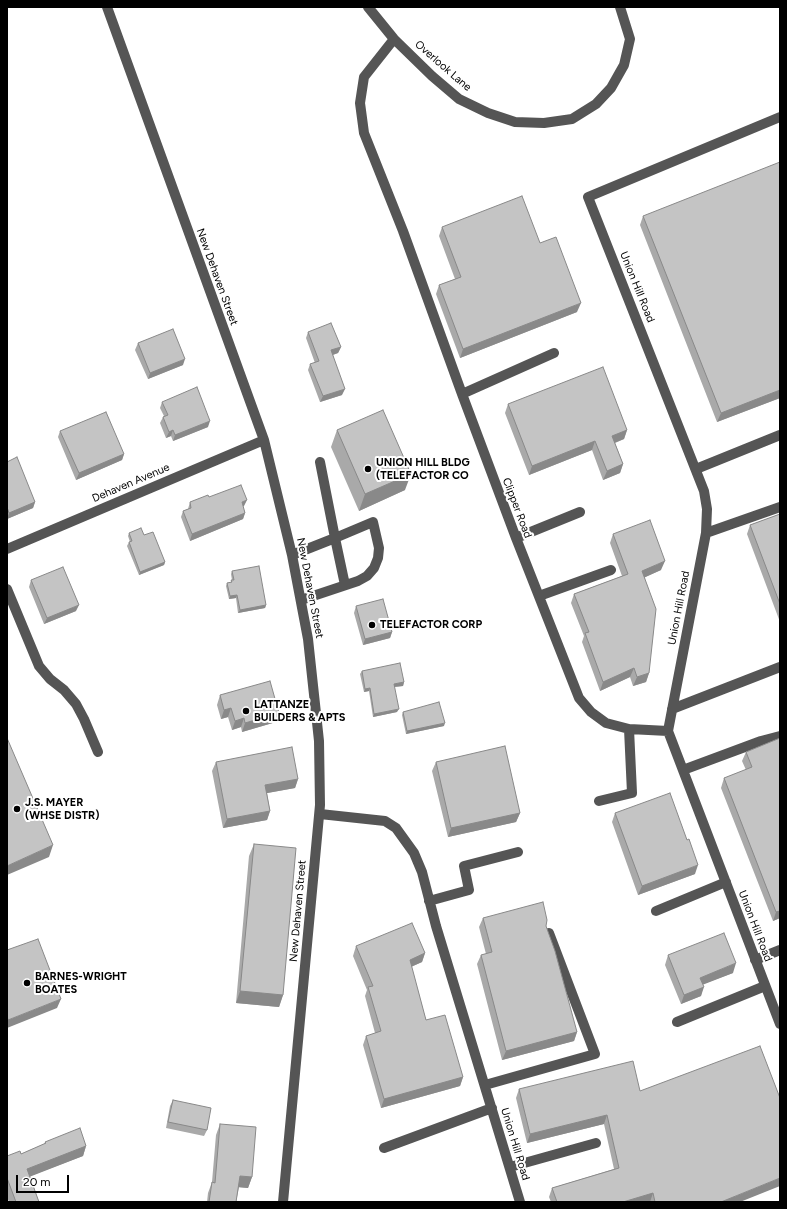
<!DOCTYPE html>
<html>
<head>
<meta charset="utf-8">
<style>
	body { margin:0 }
	#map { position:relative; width:787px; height:1209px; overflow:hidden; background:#fff; font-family:Figtree,sans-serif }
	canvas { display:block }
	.frame { position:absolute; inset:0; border:8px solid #000; pointer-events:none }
	.scale { position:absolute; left:16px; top:1175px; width:53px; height:18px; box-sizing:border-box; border:2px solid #000; border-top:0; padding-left:5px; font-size:12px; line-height:14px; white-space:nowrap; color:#000; -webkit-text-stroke:3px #fff; paint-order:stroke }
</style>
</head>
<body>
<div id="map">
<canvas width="787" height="1209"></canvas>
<div class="frame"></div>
<div class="scale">20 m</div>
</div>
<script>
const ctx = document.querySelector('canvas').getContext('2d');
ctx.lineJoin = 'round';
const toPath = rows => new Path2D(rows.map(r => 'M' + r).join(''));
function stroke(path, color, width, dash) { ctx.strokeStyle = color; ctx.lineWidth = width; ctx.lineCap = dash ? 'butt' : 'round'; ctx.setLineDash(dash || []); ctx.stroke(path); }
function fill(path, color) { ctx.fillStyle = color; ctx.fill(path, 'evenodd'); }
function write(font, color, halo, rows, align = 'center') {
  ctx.font = font + ' Figtree,sans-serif'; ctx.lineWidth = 4; ctx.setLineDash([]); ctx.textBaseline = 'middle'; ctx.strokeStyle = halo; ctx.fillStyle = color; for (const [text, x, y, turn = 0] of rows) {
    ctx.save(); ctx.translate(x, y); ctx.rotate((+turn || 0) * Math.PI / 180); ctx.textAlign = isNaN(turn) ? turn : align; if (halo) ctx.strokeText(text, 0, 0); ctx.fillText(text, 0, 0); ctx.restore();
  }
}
const minor = toPath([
	[107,7,264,440,292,555,308,639,319,741,320,805,283,1202],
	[368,7,394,39,432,76,459,99,488,113,515,122,544,123,572,119,596,104,611,88,624,65,630,39,620,7],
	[394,39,364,77,360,103,364,133,403,231,462,394,516,538,579,698,591,712,606,723,629,729,668,731],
	[780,117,588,197,704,491,707,509,706,533,668,731,780,1024],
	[462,394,554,353],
	[696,469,780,435],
	[706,533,780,507],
	[516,538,580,512],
	[7,549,264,440],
	[292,555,335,538,320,462],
	[7,589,39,666,50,679,64,690,76,704,84,719,98,752],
	[539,596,611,570],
	[301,600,358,581,367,576,374,568,378,558,379,548,373,522,335,538,345,585],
	[672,709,780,667],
	[683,770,761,741,780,736],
	[599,801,632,793,629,729],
	[320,814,385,821,396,828,414,853,422,872,436,926,520,1202],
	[429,901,469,890,464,866,518,852],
	[656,911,726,882],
	[755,960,780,950],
	[677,1022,765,986],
	[485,1085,595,1054,549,933],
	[384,1148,492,1108],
	[510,1167,596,1143]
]);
const wall = toPath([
	[643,216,780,398,717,422,640,225],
	[442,227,540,243,577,312,460,358,436,294,439,285,455,279,439,236],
	[308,332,341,347,338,353,333,355,342,395,320,402,308,370,310,364,315,363,306,338],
	[138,343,183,365,148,379,135,350],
	[162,402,208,427,173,441,171,436,166,438,160,423,163,417,164,416,160,408],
	[508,404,627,430,624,439,615,443,623,464,620,473,603,480,592,450,529,475,505,413],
	[337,430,405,490,359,511,331,447],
	[60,431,124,454,122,460,76,480,58,437],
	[7,462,35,502,33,508,7,519],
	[209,497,244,506,243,506,245,513,243,519,190,541,181,517,183,511,188,509,190,502],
	[780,514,780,622,747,534,750,525],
	[129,533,144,535,165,562,164,565,139,575,127,546,129,542,130,542,128,536],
	[613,534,661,570,645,577,649,673,646,682,633,686,630,677,600,691,582,642,584,636,571,603,574,594,622,576,610,543],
	[232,571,266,605,265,608,238,613,236,598,229,599,226,586,227,583,231,582,231,580,232,580,231,574],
	[31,580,76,611,44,624,29,587],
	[356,606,392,632,390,638,363,645,354,613],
	[362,671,404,682,403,686,394,687,397,712,373,717,369,691,364,692,360,674],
	[220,695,279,713,276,722,242,732,241,727,232,730,228,717,221,719,217,705],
	[403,712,444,726,406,734,402,715],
	[780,738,780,918,773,921,721,788,724,778,746,770,742,761,746,752],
	[216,762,298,779,295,788,267,793,270,811,267,820,223,828,212,771],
	[436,762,520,813,516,822,448,837,432,771],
	[615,813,695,874,638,895,612,822],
	[254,844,283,995,279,1007,236,1003,249,856],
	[483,918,577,1032,574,1041,502,1060,477,964,481,955,486,954,479,927],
	[356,946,425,953,422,962,411,967,426,1020,463,1077,460,1086,381,1108,363,1045,366,1036,375,1033,365,996,367,990,353,956],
	[668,955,733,973,703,984,701,996,681,1004,665,965],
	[519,1089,640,1091,740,1202,551,1202,549,1197,552,1188,614,1169,604,1124,527,1143,516,1098],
	[173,1100,207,1130,204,1136,166,1128,170,1106],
	[220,1124,252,1177,248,1188,239,1187,236,1202,207,1202,208,1193,212,1182,216,1135],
	[45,1142,86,1146,83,1156,30,1176,39,1202,9,1202,7,1197,7,1156,21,1154,44,1144]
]);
const shadedWall = toPath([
	[581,303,577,312,460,358,463,349],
	[341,347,338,353,329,356,331,350],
	[185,359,183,365,148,379,150,373],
	[345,389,342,395,320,402,323,396],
	[780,390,780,398,717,422,721,413],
	[210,421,208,427,173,441,175,435],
	[173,430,171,436,166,438,169,432],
	[627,430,624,439,609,445,612,436],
	[595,441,592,450,529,475,532,466],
	[124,454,122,460,76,480,79,473],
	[623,464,620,473,603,480,607,471],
	[411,474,405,490,359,511,365,494],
	[247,500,244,506,239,508,242,502],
	[35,502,33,508,7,519,9,513],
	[245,513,243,519,190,541,192,534],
	[665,561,661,570,639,580,642,571],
	[165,562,164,565,139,575,140,572],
	[237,595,236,598,229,599,230,596],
	[79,605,76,611,44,624,47,618],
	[266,605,265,608,238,613,240,610],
	[392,632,390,638,363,645,365,639],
	[634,668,630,677,600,691,603,682],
	[649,673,646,682,633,686,637,677],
	[404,682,403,686,393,687,394,684],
	[370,688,369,691,364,692,365,689],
	[231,708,228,717,221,719,224,710],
	[399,709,397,712,373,717,374,714],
	[279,713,276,722,242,732,245,723],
	[244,718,241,727,232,730,235,721],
	[445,723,444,726,406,734,407,731],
	[298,779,295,788,262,794,265,785],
	[270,811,267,820,223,828,227,819],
	[520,813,516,822,448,837,451,828],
	[53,845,49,857,7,875,7,866],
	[698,865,695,874,638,895,642,886],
	[780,911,780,918,773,921,776,912],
	[425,953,422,962,406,969,410,960],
	[736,963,733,973,697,987,700,978],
	[704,987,701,996,681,1004,684,995],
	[240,991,283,995,279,1007,236,1003],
	[61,999,57,1008,7,1028,7,1023,8,1020],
	[577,1032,574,1041,502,1060,506,1051],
	[463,1077,460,1086,381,1108,384,1099],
	[607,1115,604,1124,527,1143,530,1134],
	[86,1146,83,1156,24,1179,27,1169],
	[240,1176,252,1177,248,1188,236,1187],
	[780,1178,780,1186,740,1202,721,1202],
	[653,1193,650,1202,623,1202]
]);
const building = toPath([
	[780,162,780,390,721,413,643,216,780,162],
	[522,196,540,243,556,237,581,303,463,349,439,285,461,277,442,227,522,196],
	[331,323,341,347,331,350,345,389,323,396,310,364,319,361,308,332,331,323],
	[173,329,185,359,150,373,138,343,173,329],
	[603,367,627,430,612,436,623,464,607,471,595,441,532,466,508,404,603,367],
	[197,387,210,421,175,435,173,430,169,432,163,417,168,415,162,402,197,387],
	[383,410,411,474,365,494,337,430,383,410],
	[106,412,124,454,79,473,60,431,106,412],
	[17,457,35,502,9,513,7,507,7,462,17,457],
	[241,485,247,500,242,502,245,513,192,534,183,511,191,508,190,502,208,495,209,497,241,485],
	[780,514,780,604,750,525,780,514],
	[650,520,665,561,642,571,656,609,649,673,637,677,634,668,603,682,585,633,589,632,574,594,628,574,613,534,650,520],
	[141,528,144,535,153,532,165,562,140,572,129,542,132,541,129,533,141,528],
	[259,566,266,605,240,610,237,595,230,596,227,583,232,582,231,580,234,580,232,571,259,566],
	[63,567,79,605,47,618,31,580,63,567],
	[383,599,392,632,365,639,356,606,383,599],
	[400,663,404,682,394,684,399,709,374,714,370,688,365,689,362,671,400,663],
	[270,681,279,713,245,723,244,718,235,721,231,708,224,710,220,695,270,681],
	[439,702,445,723,407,731,403,712,439,702],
	[7,738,53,845,7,866,7,738],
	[780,738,780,911,776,912,724,778,752,767,746,752,780,738],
	[505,746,520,813,451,828,436,762,505,746],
	[292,747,298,779,265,785,270,811,227,819,216,762,292,747],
	[670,793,687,840,689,839,698,865,642,886,615,813,670,793],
	[254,844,296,848,283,995,240,991,254,844],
	[543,902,547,920,546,926,555,951,577,1032,506,1051,481,955,492,952,483,918,543,902],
	[412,923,425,953,410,960,426,1020,445,1015,463,1077,384,1099,366,1036,381,1031,368,987,373,986,356,946,412,923],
	[724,933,736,963,700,978,704,987,684,995,668,955,724,933],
	[38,939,61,999,8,1020,7,1016,7,950,38,939],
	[760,1046,780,1098,780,1178,721,1202,655,1202,653,1193,623,1202,557,1202,552,1188,619,1168,607,1115,530,1134,519,1089,633,1061,640,1091,760,1046],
	[173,1100,211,1108,207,1130,168,1122,173,1100],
	[220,1124,256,1127,252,1177,240,1176,236,1202,209,1202,212,1182,215,1183,220,1124],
	[80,1128,86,1146,27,1169,39,1202,16,1202,7,1178,7,1156,20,1151,21,1154,46,1143,45,1142,80,1128]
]);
const markers = [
	[368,469,4,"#000"],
	[372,625,4,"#000"],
	[246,711,4,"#000"],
	[17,809,4,"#000"],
	[27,983,4,"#000"]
];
const streetNames = [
	["Overlook Lane",443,66,41],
	["New Dehaven Street",217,277,70],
	["Union Hill Road",637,287,68],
	["Dehaven Avenue",131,483,-23],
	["Clipper Road",517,508,69],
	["New Dehaven Street",310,588,79],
	["Union Hill Road",679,608,-79],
	["New Dehaven Street",298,911,-85],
	["Union Hill Road",755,926,69],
	["Union Hill Road",515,1144,73]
];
const poiNames = [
	["UNION HILL BLDG",376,463],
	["(TELEFACTOR CO",376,476],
	["TELEFACTOR CORP",380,625],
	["LATTANZE",254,705],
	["BUILDERS & APTS",254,718],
	["J.S. MAYER",25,803],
	["(WHSE DISTR)",25,816],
	["BARNES-WRIGHT",35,977],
	["BOATES",35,990]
];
stroke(minor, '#555', 10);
fill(wall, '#a9a9a9');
fill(shadedWall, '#898989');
fill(building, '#c4c4c4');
stroke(building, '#898989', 1);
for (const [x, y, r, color] of markers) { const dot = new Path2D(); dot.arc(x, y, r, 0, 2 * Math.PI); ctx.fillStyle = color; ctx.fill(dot); stroke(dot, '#fff', 1.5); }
write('11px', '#000', '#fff', streetNames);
write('bold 11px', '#000', '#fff', poiNames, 'left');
</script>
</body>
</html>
